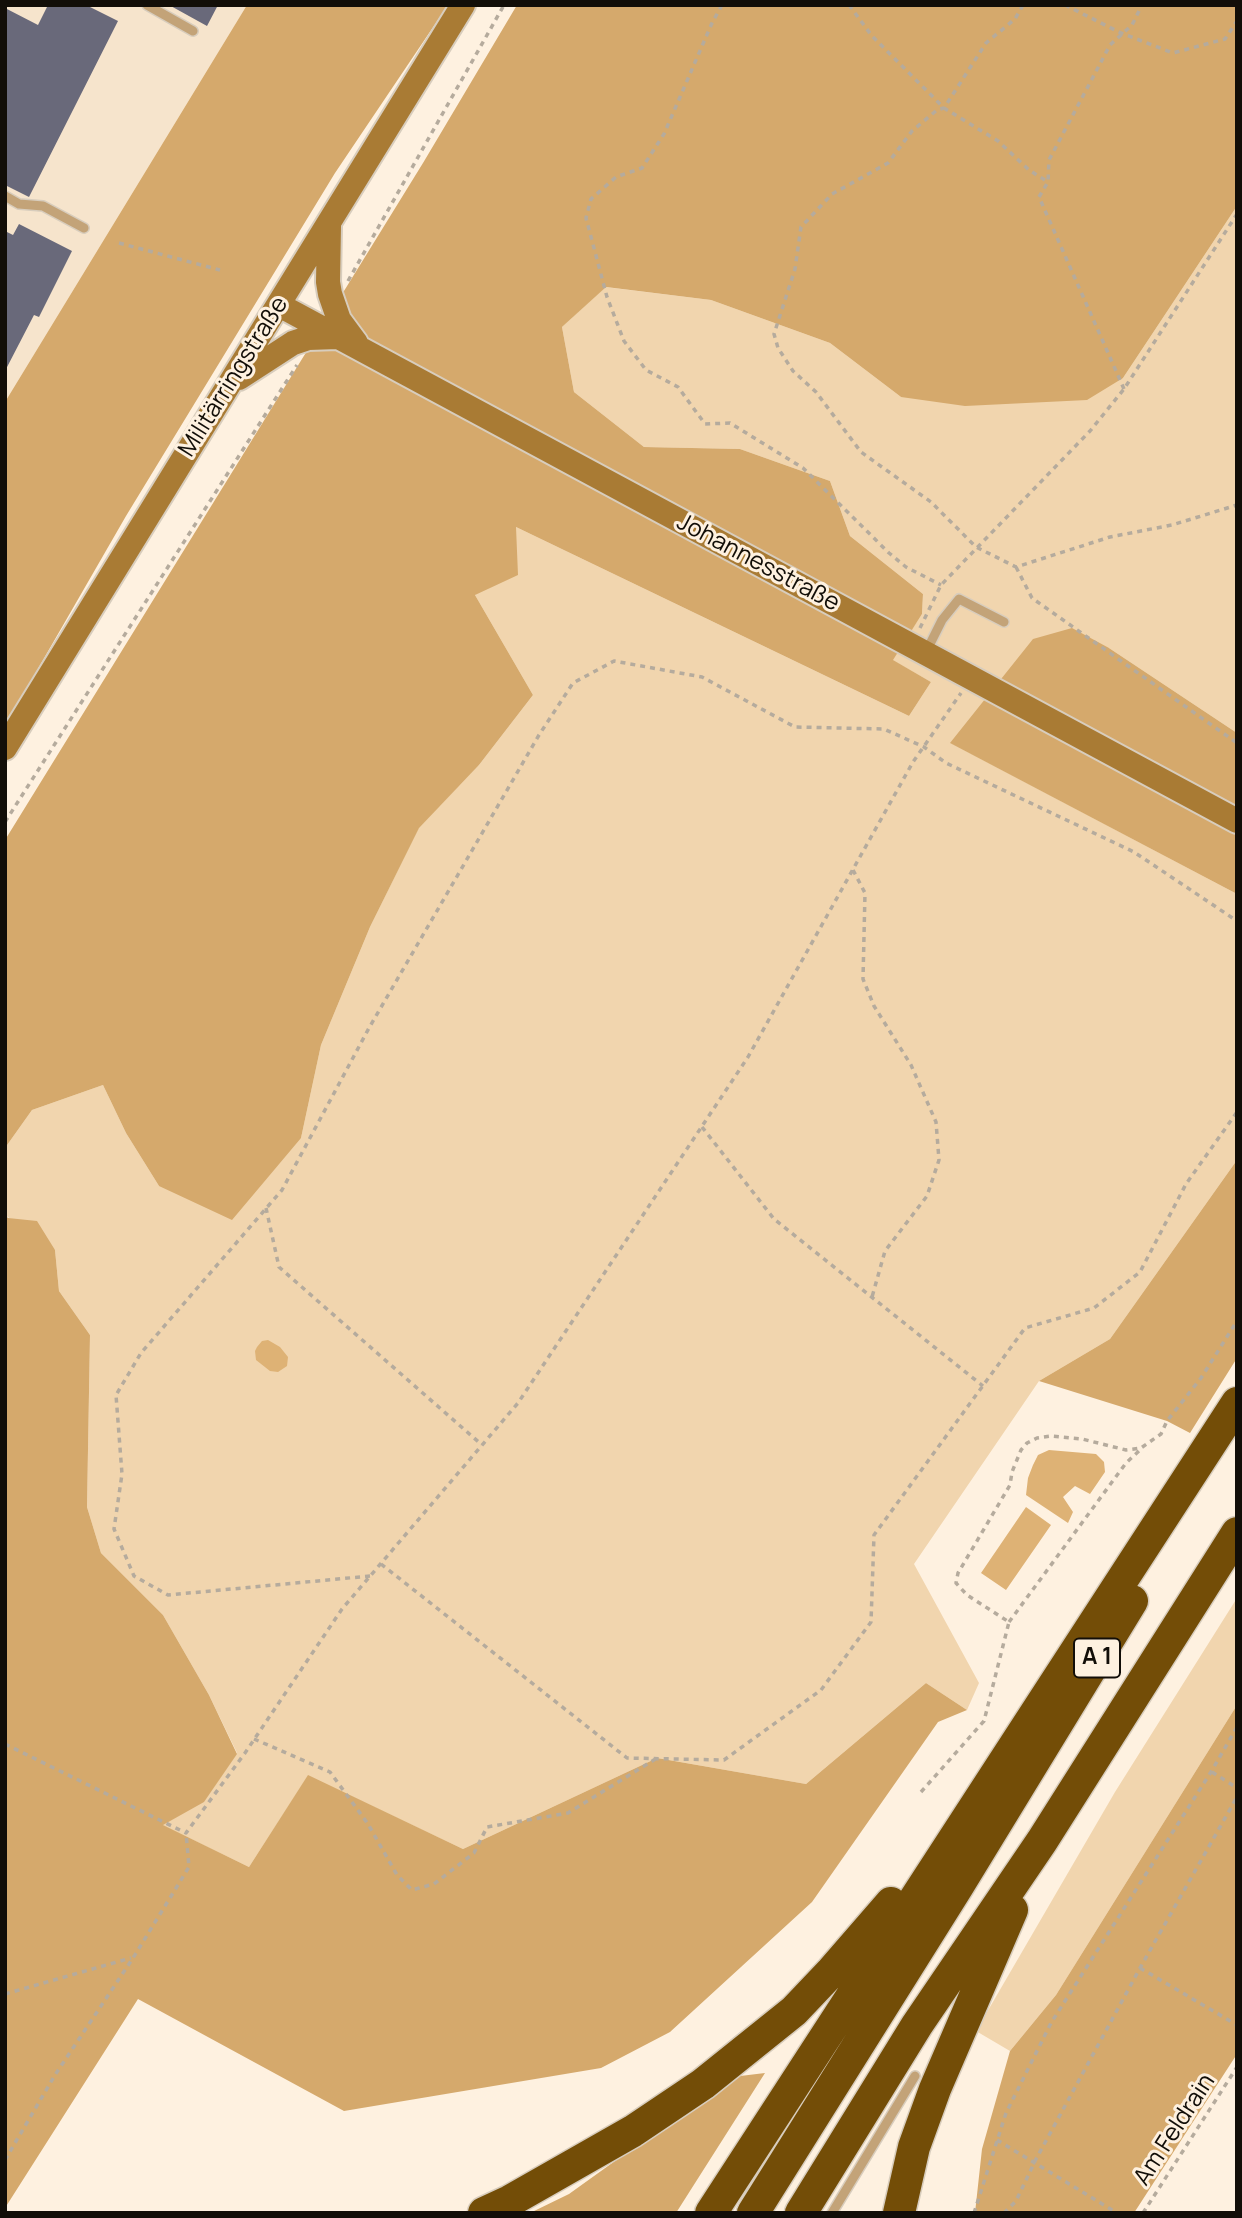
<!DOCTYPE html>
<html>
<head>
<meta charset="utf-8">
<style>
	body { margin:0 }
	#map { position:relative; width:1242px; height:2218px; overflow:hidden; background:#fef1e0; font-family:Manrope,sans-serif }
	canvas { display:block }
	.frame { position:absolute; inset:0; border:7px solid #120e08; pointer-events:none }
</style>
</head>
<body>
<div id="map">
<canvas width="1242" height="2218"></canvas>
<div class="frame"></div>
</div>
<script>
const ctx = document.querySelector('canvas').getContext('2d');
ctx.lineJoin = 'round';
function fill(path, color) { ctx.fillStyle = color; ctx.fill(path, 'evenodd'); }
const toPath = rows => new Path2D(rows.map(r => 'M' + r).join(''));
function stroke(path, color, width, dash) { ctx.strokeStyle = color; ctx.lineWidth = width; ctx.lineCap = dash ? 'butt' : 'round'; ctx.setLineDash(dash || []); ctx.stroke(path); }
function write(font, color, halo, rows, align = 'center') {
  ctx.font = font + ' Manrope,sans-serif'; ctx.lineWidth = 6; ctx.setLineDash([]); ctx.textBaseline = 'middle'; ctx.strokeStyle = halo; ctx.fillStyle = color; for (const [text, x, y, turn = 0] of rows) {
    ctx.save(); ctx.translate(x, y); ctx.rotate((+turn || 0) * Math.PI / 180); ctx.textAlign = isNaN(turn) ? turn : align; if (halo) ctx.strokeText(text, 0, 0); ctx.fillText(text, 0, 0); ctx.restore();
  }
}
const built = toPath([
	[5,5,247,5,5,402]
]);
const green = toPath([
	[1237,206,1237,733,1109,648,951,743,1237,894,1237,1160,1110,1339,1039,1381,914,1564,979,1683,967,1710,926,1683,806,1784,657,1758,463,1849,308,1776,249,1867,162,1825,204,1801,237,1753,209,1695,163,1615,101,1553,87,1507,90,1335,59,1291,55,1250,5,1215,5,1148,32,1110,103,1085,126,1133,159,1186,301,1138,321,1045,370,927,419,827,479,765,533,695,475,595,516,527,909,716,931,682,892,660,922,614,923,594,850,536,830,481,740,449,644,447,574,392,562,327,605,287,711,300,830,343,901,397,1123,378],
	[1237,1598,1237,1705,1056,1995,1010,2051,976,2031,1115,1792]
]);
const forest = toPath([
	[247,5,448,5,335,173,126,516,5,726,5,402],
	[517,5,1237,5,1237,206,1123,378,1087,400,965,406,901,397,830,343,711,300,606,287,562,327,574,392,644,447,740,449,830,481,850,536,923,594,922,614,893,660,931,682,909,716,516,527,518,575,475,595,533,695,479,765,419,828,370,927,321,1045,301,1138,232,1220,159,1186,126,1133,103,1085,32,1110,5,1148,5,840,423,163],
	[1072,628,1109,648,1237,733,1237,894,950,743,1033,639],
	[1237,1160,1237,1358,1190,1433,1167,1421,1039,1381,1110,1339],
	[5,1215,8,1218,37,1221,55,1250,59,1291,90,1335,87,1507,101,1553,163,1615,209,1695,237,1754,204,1802,163,1825,249,1867,308,1775,463,1849,657,1758,806,1784,926,1683,967,1710,938,1722,812,1902,670,2032,601,2068,344,2111,138,1999,5,2208],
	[1237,1705,1237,2054,1134,2213,975,2213,982,2149,1010,2051,1056,1995],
	[765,2073,676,2213,530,2213,569,2194,732,2077]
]);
const water = toPath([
	[268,1340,280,1347,288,1357,287,1366,278,1372,270,1371,256,1360,255,1351,257,1347,262,1341],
	[1049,1450,1096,1454,1104,1462,1105,1472,1090,1494,1075,1486,1063,1497,1073,1512,1068,1523,1026,1495,1028,1478,1033,1465,1038,1455],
	[1026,1507,1051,1525,1006,1590,981,1573]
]);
const building = toPath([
	[48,5,86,5,118,21,29,197,5,185,5,8,38,25],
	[169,5,218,5,207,26],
	[19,224,72,251,39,317,34,315,5,371,5,231,13,235]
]);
const path = toPath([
	[722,5,712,23,664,134,642,168,616,177,591,199,586,218,607,297,624,341,646,370,678,387,705,424,730,423,803,468,889,553,906,567,941,585],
	[849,5,872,36,944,108,998,141,1029,170,1048,182],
	[1023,5,1015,19,986,43,944,108,937,110,912,131,888,163,832,194,801,227,795,269,774,334,778,348,793,371,816,392,861,452,931,502,976,547,1016,567,1110,537,1172,525,1237,505],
	[1065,5,1121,33,1173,53,1225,39,1237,21],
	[119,243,220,270],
	[348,281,504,5],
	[1124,389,1039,197,1048,182,1049,160,1110,45,1132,25,1142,5],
	[1016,567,1032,598,1237,743],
	[920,628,941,585,1090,431,1124,389,1237,214],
	[5,822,297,365],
	[853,870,865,893,863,979,874,1006,911,1065,936,1122,939,1160,927,1196,885,1251,872,1297],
	[702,1127,774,1219,983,1386],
	[266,1208,279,1267,482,1445],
	[381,1564,627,1758,724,1760,821,1690,871,1622,874,1535,1025,1328,1094,1308,1140,1272,1186,1184,1237,1112],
	[370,1576,168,1595,134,1576,114,1529,122,1474,116,1395,141,1353,282,1190,369,1028,539,735,573,683,614,661,702,677,795,727,884,729,924,747,946,763,1134,852,1237,921],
	[1009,1622,1126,1463,1140,1450],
	[254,1739,330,1772,368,1824,397,1875,412,1890,434,1884,474,1853,487,1827,568,1813,657,1758],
	[5,1744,186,1833,245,1753,342,1609,518,1403,748,1057,913,762,961,693],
	[1212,1772,1237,1788],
	[921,1792,984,1721,1009,1622,967,1595,956,1583,958,1573,1010,1485,1012,1472,1021,1450,1027,1443,1037,1438,1051,1436,1082,1439,1126,1450,1141,1448,1161,1434,1167,1421,1201,1378,1237,1321],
	[1140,1968,1237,2025],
	[5,1994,131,1958],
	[997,2140,1117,2213],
	[5,2160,55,2075,133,1958,189,1867,186,1833],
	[974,2213,1006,2113,1051,2023,1211,1772,1237,1727],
	[1004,2213,1016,2201,1035,2161,1140,1968,1237,1797],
	[1143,2213,1237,2067]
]);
const service = toPath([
	[147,5,193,31],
	[5,196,19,204,43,206,84,228],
	[926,652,942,620,959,599,1004,622],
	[832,2213,915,2076]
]);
const secondary = toPath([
	[329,226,328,282,330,294,339,320,356,343],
	[279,305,1237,821],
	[239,378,293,343,308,338,338,337],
	[5,748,463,5]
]);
const motorway = toPath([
	[484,2213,510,2201,633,2131,703,2084,794,2011,832,1971,891,1903],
	[711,2213,1237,1403],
	[753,2213,958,1886,1132,1601],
	[801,2213,917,2025,1042,1841,1237,1533],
	[899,2213,914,2147,935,2089,1012,1910]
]);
const shields = [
	[1097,1658,46]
];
const shieldNames = [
	["A 1",1097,1658]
];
const streetNames = [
	["Militärringstraße",234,377,-58],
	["Johannesstraße",758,563,28],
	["Am Feldrain",1175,2130,-57]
];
fill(built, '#f6e4cc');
fill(green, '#f1d5ae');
fill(forest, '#d5a96c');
fill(water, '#deb275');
fill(building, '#69697a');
stroke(service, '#d8cdbd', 12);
stroke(secondary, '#d8cdbd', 28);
stroke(motorway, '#d8cdbd', 35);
stroke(path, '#b5ab9d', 3.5, [5, 5]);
stroke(service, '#c3a378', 9);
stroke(secondary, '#a97b34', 24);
stroke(motorway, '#734d07', 32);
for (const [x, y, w] of shields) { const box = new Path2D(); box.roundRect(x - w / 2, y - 19.5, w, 39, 5); ctx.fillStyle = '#fef1e0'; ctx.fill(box); stroke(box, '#120e08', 2); }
write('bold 23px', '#120e08', null, shieldNames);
write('24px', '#120e08', '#fef1e0', streetNames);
</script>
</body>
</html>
